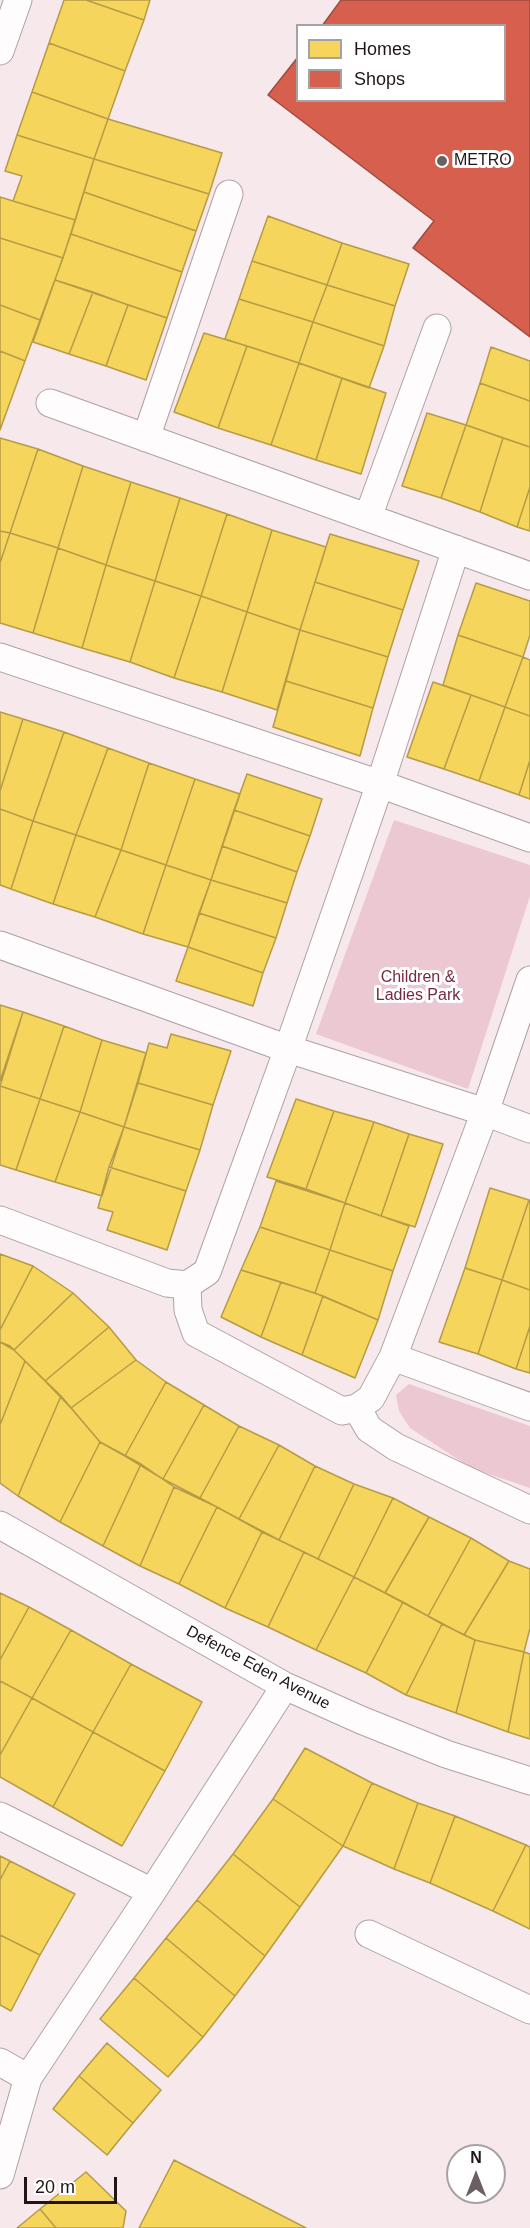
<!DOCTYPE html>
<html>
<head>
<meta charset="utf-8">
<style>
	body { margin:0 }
	#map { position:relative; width:530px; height:2228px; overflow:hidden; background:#f7e8ec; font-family:Helvetica,sans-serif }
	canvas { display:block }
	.legend { position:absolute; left:296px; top:24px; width:210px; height:78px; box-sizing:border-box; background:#fff; border:2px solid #a6a1a2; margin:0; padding:8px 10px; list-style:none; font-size:18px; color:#201517 }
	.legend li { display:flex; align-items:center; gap:12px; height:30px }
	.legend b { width:30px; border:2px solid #a6a1a2 }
	.north { position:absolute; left:446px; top:2144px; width:60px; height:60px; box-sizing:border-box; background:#fff; border:2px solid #a6a1a2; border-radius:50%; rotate:0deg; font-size:16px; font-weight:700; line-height:24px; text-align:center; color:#201517 }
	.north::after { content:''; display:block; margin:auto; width:21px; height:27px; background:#6b5f62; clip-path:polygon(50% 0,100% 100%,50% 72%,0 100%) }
	.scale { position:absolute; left:24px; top:2177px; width:93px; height:27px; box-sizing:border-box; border:3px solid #201517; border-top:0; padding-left:8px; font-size:18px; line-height:21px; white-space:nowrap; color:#201517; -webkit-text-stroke:4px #fff; paint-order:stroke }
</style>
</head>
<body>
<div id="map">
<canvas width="530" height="2228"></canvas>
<ul class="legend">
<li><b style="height:16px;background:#f6d55c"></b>Homes</li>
<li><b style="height:16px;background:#d6604d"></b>Shops</li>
</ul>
<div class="north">N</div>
<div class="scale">20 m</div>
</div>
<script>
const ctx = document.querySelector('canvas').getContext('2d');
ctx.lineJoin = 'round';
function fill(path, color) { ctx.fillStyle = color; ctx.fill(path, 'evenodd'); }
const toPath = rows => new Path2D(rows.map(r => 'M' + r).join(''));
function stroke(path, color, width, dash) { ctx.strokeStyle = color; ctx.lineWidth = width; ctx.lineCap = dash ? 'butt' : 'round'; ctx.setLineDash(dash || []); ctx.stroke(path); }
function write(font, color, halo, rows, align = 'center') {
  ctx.font = font + ' Helvetica,sans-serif'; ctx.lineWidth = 6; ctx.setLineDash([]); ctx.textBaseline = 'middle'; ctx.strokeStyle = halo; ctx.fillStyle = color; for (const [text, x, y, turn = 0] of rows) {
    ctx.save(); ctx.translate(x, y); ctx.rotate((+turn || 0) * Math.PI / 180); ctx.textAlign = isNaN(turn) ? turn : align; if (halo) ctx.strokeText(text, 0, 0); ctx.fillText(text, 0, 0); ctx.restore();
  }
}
const green = toPath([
	[394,820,530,865,530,896,468,1089,316,1034],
	[409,1384,530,1426,530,1488,471,1468,410,1428,399,1411,396,1395]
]);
const homes = toPath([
	[64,0,86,0,144,20,125,71,49,43,64,0],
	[86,0,150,0,144,20,86,0],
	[49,43,125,71,108,119,32,92,49,43],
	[32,92,108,119,94,159,17,135,32,92],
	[108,119,222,153,209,194,94,159,108,119],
	[17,135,94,159,75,220,13,201,22,176,5,171,17,135],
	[94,159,209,194,196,231,84,192,94,159],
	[84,192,196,231,182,272,71,234,84,192],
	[0,197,75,220,63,258,0,238,0,197],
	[268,216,342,243,327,285,252,261,268,216],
	[71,234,182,272,167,318,55,280,71,234],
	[0,238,63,258,40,320,0,305,0,238],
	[342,243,409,264,395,306,327,285,342,243],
	[252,261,327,285,313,322,239,299,252,261],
	[55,280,93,292,69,354,33,342,55,280],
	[327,285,395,306,384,346,313,322,327,285],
	[93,292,128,305,106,366,69,354,93,292],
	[239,299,313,322,299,363,225,339,239,299],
	[0,305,40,320,25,361,0,351,0,305],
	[128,305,167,318,146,380,106,366,128,305],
	[313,322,384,346,369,388,299,363,313,322],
	[204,333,247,346,218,428,174,412,204,333],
	[247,346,299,363,271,445,218,428,247,346],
	[491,347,530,361,530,401,480,383,491,347],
	[0,351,25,361,0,430,0,351],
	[299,363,342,378,316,460,271,445,299,363],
	[342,378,386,393,361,474,316,460,342,378],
	[480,383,530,401,530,447,466,425,480,383],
	[427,413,466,425,441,498,402,486,427,413],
	[466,425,503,438,480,512,441,498,466,425],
	[0,438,38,449,10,533,0,531,0,438],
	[503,438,530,447,530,487,517,527,480,512,503,438],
	[38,449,83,466,58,548,10,533,38,449],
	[83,466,131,482,106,565,58,548,83,466],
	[131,482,180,498,155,581,106,565,131,482],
	[530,487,530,531,517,527,530,487],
	[180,498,227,514,201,596,155,581,180,498],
	[227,514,272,530,247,612,201,596,227,514],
	[272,530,326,547,300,630,247,612,272,530],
	[0,531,10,533,0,563,0,531],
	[10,533,58,548,33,633,0,623,0,563,10,533],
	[330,534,419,561,403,610,315,582,330,534],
	[58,548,106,565,82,648,33,633,58,548],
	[106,565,155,581,130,662,82,648,106,565],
	[155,581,201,596,174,678,130,662,155,581],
	[315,582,403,610,388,657,300,630,315,582],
	[476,583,530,601,530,635,523,657,458,635,476,583],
	[201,596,247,612,222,692,174,678,201,596],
	[247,612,300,630,277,710,222,692,247,612],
	[300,630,388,657,373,708,286,681,300,630],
	[458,635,523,657,505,707,443,685,458,635],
	[523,657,530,660,530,716,505,707,523,657],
	[286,681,373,708,360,756,273,727,286,681],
	[433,682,471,695,444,769,407,757,433,682],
	[471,695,505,707,479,781,444,769,471,695],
	[505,707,530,716,530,760,519,795,479,781,505,707],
	[0,712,23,719,0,791,0,712],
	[23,719,64,732,33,821,0,809,0,791,23,719],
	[64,732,108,748,76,835,33,821,64,732],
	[108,748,149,763,121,850,76,835,108,748],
	[530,760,530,799,519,795,530,760],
	[149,763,195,779,166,865,121,850,149,763],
	[247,774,322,799,310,836,234,810,247,774],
	[195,779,240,794,211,880,166,865,195,779],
	[0,809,33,821,11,889,0,885,0,809],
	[234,810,310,836,297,872,222,846,234,810],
	[33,821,76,835,53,904,11,889,33,821],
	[76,835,121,850,95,917,53,904,76,835],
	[222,846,297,872,287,903,211,880,222,846],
	[121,850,166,865,143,934,95,917,121,850],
	[166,865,211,880,188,947,143,934,166,865],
	[211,880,287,903,276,938,199,913,211,880],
	[199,913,276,938,263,973,188,947,199,913],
	[188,947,263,973,253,1006,176,981,188,947],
	[0,1005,23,1012,0,1081,0,1005],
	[23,1012,64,1026,40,1099,0,1086,23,1012],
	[64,1026,102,1040,80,1112,40,1099,64,1026],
	[171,1034,231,1051,213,1105,138,1083,149,1043,167,1048,171,1034],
	[102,1040,146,1053,124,1127,80,1112,102,1040],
	[138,1083,213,1105,200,1150,124,1127,138,1083],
	[0,1086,40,1099,16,1170,0,1165,0,1086],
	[40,1099,80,1112,55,1182,16,1170,40,1099],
	[296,1099,334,1111,306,1189,267,1177,296,1099],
	[334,1111,374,1122,345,1203,306,1189,334,1111],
	[80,1112,124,1127,102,1196,55,1182,80,1112],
	[374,1122,409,1134,381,1216,345,1203,374,1122],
	[124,1127,200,1150,186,1191,109,1167,124,1127],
	[409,1134,443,1144,415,1227,381,1216,409,1134],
	[109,1167,186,1191,167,1250,107,1230,113,1212,98,1208,109,1167],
	[276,1181,345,1203,330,1250,260,1227,276,1181],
	[490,1188,529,1200,502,1280,465,1268,490,1188],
	[529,1200,530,1201,530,1290,502,1280,529,1200],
	[345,1203,409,1226,393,1271,330,1250,345,1203],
	[260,1227,330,1250,315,1293,241,1270,260,1227],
	[330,1250,393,1271,378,1320,315,1293,330,1250],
	[0,1254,33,1266,0,1330,0,1254],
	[33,1266,73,1293,14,1350,0,1342,0,1330,33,1266],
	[465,1268,502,1280,478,1354,439,1342,465,1268],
	[241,1270,281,1282,261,1337,221,1317,241,1270],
	[502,1280,530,1290,530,1326,516,1369,478,1354,502,1280],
	[281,1282,323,1296,302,1355,261,1337,281,1282],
	[73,1293,109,1327,45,1381,14,1350,73,1293],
	[323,1296,378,1320,355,1378,302,1355,323,1296],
	[530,1326,530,1373,516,1369,530,1326],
	[109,1327,136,1360,71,1408,45,1381,109,1327],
	[0,1342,10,1346,25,1361,0,1425,0,1342],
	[136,1360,166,1382,125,1456,100,1442,71,1408,136,1360],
	[25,1361,61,1396,18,1496,0,1483,0,1425,25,1361],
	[166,1382,204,1405,163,1479,125,1456,166,1382],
	[61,1396,100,1442,60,1522,18,1496,61,1396],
	[204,1405,239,1426,200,1498,163,1479,204,1405],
	[239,1426,279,1445,239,1519,200,1498,239,1426],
	[100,1442,141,1464,103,1546,60,1522,100,1442],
	[279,1445,315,1466,279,1540,239,1519,279,1445],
	[141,1464,174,1487,140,1566,103,1546,141,1464],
	[315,1466,354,1484,318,1559,279,1540,315,1466],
	[354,1484,393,1498,354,1577,318,1559,354,1484],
	[174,1487,217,1507,179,1584,140,1566,174,1487],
	[393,1498,429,1517,385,1593,354,1577,393,1498],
	[217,1507,262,1532,225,1608,179,1584,217,1507],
	[429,1517,471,1538,428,1616,385,1593,429,1517],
	[262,1532,304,1552,268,1627,225,1608,262,1532],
	[471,1538,509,1561,464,1635,428,1616,471,1538],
	[304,1552,354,1577,316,1650,268,1627,304,1552],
	[509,1561,530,1569,530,1628,524,1652,475,1640,464,1635,509,1561],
	[354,1577,403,1602,366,1673,316,1650,354,1577],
	[0,1593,29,1607,0,1660,0,1593],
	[403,1602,442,1624,406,1695,366,1673,403,1602],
	[29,1607,71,1630,32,1698,0,1681,0,1660,29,1607],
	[442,1624,475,1640,456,1713,406,1695,442,1624],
	[71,1630,131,1664,93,1732,32,1698,71,1630],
	[475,1640,524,1652,508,1732,456,1713,475,1640],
	[524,1652,530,1654,530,1739,508,1732,524,1652],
	[131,1664,202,1702,165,1771,93,1732,131,1664],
	[0,1681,32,1698,0,1755,0,1681],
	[32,1698,93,1732,53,1807,0,1777,0,1755,32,1698],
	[93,1732,165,1771,122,1846,53,1807,93,1732],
	[305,1748,372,1783,343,1846,273,1799,305,1748],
	[372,1783,418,1803,394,1869,343,1846,372,1783],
	[273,1799,343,1846,300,1907,233,1854,273,1799],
	[418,1803,455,1816,430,1883,394,1869,418,1803],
	[455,1816,526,1845,493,1911,430,1883,455,1816],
	[526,1845,530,1847,530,1929,493,1911,526,1845],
	[233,1854,300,1907,265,1956,197,1900,233,1854],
	[0,1856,10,1861,0,1880,0,1856],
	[10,1861,75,1894,40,1955,0,1935,0,1880,10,1861],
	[197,1900,265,1956,235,1996,166,1938,197,1900],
	[0,1935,40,1955,11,2011,0,2005,0,1935],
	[166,1938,235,1996,203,2037,134,1978,166,1938],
	[134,1978,203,2037,168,2077,100,2019,134,1978],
	[107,2043,161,2090,133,2123,79,2076,107,2043],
	[79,2076,133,2123,107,2155,53,2109,79,2076],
	[174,2160,306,2228,139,2228,174,2160],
	[86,2172,126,2211,123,2228,56,2228,40,2209,86,2172],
	[40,2209,56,2228,17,2228,40,2209]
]);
const shops = toPath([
	[341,0,530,0,530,337,413,248,434,221,268,95,298,57,298,100,504,100,504,26,322,26,341,0]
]);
const street = toPath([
	[0,51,18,0],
	[50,403,530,576],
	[146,438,229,194],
	[368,517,437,328],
	[456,549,380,784,288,1049,207,1272,187,1285,188,1310,196,1333,342,1411,357,1408,369,1429,396,1447,530,1510],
	[0,657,380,784,530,838],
	[0,945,288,1049,485,1112,530,1129],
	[0,1220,167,1283,187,1285],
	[393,1357,530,1407],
	[357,1408,371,1398,393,1357,485,1112,530,980],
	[0,1525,285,1686,361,1720,446,1754,530,1781],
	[0,1816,152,1892],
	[369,1934,530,2010],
	[0,2062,28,2078],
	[0,2175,28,2078,152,1892,285,1686]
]);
const markers = [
	[442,161,6,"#6b5f62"]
];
const poiNames = [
	["METRO",454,161]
];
const parkNames = [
	["Children &",418,978],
	["Ladies Park",418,996]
];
const streetNames = [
	["Defence Eden Avenue",258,1668,28]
];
fill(green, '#ecc9d2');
fill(homes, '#f6d55c');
stroke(homes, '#b69b47', 1.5);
fill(shops, '#d6604d');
stroke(shops, '#9f4a3d', 1.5);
stroke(street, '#aea2a5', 29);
stroke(street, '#fefcfc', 27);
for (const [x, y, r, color] of markers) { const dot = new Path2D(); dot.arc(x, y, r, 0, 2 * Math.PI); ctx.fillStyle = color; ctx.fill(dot); stroke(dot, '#fff', 2); }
write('16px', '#201517', '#fff', poiNames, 'left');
write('16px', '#762a42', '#fff', parkNames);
write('16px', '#201517', '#fff', streetNames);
</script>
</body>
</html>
